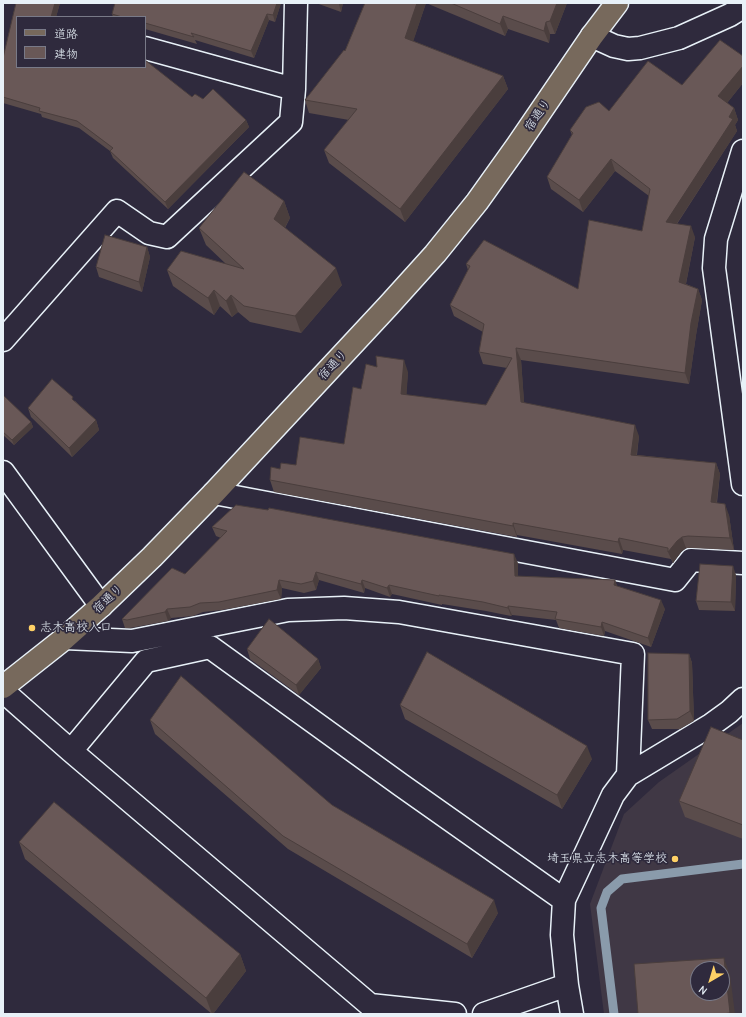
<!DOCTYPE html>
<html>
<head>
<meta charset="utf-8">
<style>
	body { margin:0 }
	#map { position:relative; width:746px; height:1017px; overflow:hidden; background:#2f2a3d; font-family:"Comic Neue","Klee One",sans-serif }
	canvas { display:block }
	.frame { position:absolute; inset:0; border:4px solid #e8f1f8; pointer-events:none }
	.legend { position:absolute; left:16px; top:16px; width:130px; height:52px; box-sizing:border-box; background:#2f2a3d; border:1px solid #797a88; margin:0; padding:5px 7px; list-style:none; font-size:12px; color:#e8f1f8 }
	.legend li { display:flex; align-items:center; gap:8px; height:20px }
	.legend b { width:20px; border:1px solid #797a88 }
	.north { position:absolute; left:690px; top:961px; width:40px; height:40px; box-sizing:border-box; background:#2f2a3d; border:1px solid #797a88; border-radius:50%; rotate:218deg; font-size:11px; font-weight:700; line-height:16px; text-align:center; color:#e8f1f8 }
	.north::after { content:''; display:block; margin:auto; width:14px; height:18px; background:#ffd166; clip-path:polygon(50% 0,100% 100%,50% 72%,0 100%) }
</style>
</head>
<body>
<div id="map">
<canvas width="746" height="1017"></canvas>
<div class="frame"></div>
<ul class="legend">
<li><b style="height:5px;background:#77695c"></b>道路</li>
<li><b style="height:11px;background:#695857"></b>建物</li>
</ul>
<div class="north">N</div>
</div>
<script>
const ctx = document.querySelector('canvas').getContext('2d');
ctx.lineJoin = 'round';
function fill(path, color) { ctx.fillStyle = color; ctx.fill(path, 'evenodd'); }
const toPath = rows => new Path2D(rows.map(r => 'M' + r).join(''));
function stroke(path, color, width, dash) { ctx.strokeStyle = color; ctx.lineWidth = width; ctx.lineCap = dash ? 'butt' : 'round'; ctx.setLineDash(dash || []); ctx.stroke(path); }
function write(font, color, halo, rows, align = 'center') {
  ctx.font = font + ' "Comic Neue","Klee One",sans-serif'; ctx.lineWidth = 3.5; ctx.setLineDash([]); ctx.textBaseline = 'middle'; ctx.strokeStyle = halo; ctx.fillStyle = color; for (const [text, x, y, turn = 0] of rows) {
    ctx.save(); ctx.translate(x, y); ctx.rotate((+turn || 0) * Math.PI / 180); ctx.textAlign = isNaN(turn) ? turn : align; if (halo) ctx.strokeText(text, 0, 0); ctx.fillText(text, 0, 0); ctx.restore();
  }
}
const built = toPath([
	[743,723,743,1014,604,1014,590,904,624,814,659,782],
	[698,969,722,969,722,993,698,993]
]);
const stream = toPath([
	[614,1014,601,908,607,892,622,879,743,864]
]);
const minor = toPath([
	[592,36,614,46,628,49,640,48,679,38,730,15,743,7],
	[145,48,294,89],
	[743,151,716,239,714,268,743,484],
	[3,340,117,211,149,233,167,237,291,122,294,89,296,3],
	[3,472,101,606],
	[214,493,675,580,691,560,743,563],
	[65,638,132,641,288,610,344,608,399,612,633,654,628,775],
	[3,691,71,751,370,1005,455,1014],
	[71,751,146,661,210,647,401,785,564,900],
	[484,1014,567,985],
	[572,1014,567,985,562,935,564,900,613,795,628,775,711,725,729,712,743,699]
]);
const major = toPath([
	[3,687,65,638,101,606,152,557,214,493,389,305,435,254,477,202,517,146,592,36,617,3]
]);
const wall = toPath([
	[16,3,60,3,56,17,17,17,192,97,203,99,246,120,249,127,168,209,113,158,110,151,79,128,42,117,41,114,3,103,3,58],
	[281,3,275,22,269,20,254,58,195,40,197,44,145,29,145,17,113,17,112,14],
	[316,3,343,3,341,12],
	[365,3,567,3,555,34,550,34,549,43,508,29,505,36,426,3,413,41,503,76,508,89,405,222,329,163,324,150,349,120,309,113,305,100,345,51],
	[743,56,743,83,727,103,734,108,738,120,735,125,737,131,677,224,695,237,686,284,698,289,702,300,696,335,689,384,521,360,524,403,639,436,637,455,716,463,720,474,717,503,729,515,734,550,692,548,686,548,681,552,673,563,671,559,623,550,622,554,517,535,517,537,274,492,270,480,280,469,296,465,344,444,361,389,377,367,408,372,406,395,486,405,507,368,483,364,479,352,483,332,454,316,450,305,468,270,466,264,578,289,642,231,649,196,615,171,583,212,551,189,547,177,572,135,570,130,609,111,682,85],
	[284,201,290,218,285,228,342,285,301,333,250,322,238,312,232,317,220,306,214,315,173,286,167,270,226,264,206,245,199,228],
	[147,247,150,257,142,292,99,277,96,267],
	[3,395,31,422,33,427,14,445,3,435],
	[75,401,96,420,99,430,72,457,31,417,28,408],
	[212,527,518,563,518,576,615,580,617,586,665,609,651,647,605,631,604,636,559,628,556,620,512,615,511,616,486,611,442,604,442,605,392,594,390,597,365,588,364,593,319,580,316,590,304,593,282,588,281,599,222,610,203,612,193,616,171,618,168,621,130,628,125,628,122,619,185,574,221,538,216,536],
	[736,575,735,611,699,610,696,601],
	[247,649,318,659,321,668,299,695,250,659],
	[689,654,692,663,694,721,680,729,652,729,648,720],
	[400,705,592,759,562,809,405,719],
	[150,720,332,805,498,913,472,958,288,849,155,734],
	[743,740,743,839,685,817,679,801],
	[19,842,240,954,246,971,213,1014,212,1014,25,859]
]);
const shadedWall = toPath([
	[55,3,60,3,56,17,51,17],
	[277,3,281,3,275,22,273,15],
	[339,3,343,3,341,12,339,4],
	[417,3,426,3,410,51,405,38],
	[557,3,567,3,555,34,550,21],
	[267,14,269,20,254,58,251,51],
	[503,16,508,29,505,36,500,24],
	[546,22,550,34,549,43,544,31],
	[743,66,743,83,723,108,718,96],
	[503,76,508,89,405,222,400,209],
	[734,108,738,120,735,125,737,131,670,234,666,222,729,117],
	[246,120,249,127,168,209,165,202],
	[611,159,615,171,583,212,579,200],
	[284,201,290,218,280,236,274,219],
	[691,226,695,237,684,293,679,282],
	[147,247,150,257,142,292,139,282],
	[336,268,342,285,301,333,295,316],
	[698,289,702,300,696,335,689,384,685,373,691,323],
	[214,290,220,306,214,315,208,298],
	[231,295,238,312,232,317,226,301],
	[516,348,521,360,525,414,521,402],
	[404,360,408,372,406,405,401,394],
	[96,420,99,430,72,457,69,448],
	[31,422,33,427,14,445,12,440],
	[635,425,639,436,635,466,631,455],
	[716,463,720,474,715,514,711,502],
	[725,504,729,515,734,550,730,538],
	[513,523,517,535,517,537,513,526],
	[682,537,686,548,681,552,673,563,668,552,677,541],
	[619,538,623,550,622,554,618,542],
	[514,554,518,563,518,585,515,576],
	[733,566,736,575,735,611,731,602],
	[316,572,319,580,316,590,313,581],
	[279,580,282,588,281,599,277,590],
	[362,580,365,588,364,593,361,584],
	[615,580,618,589,614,585],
	[389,585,392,594,390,597,387,588],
	[661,600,665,609,651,647,648,638],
	[508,606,512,615,511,616,508,608],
	[167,609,171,618,168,621,165,612],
	[602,622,605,631,604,636,601,627],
	[689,654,692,663,694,721,690,711],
	[318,659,321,668,299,695,296,685],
	[587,746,592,759,562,809,557,795],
	[494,900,498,913,472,958,467,944],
	[240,954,246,971,213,1014,212,1014,206,998],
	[724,958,730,975,735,1014,731,1014,730,1013]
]);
const building = toPath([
	[16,3,55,3,51,17,17,17,17,67,145,67,145,60,192,97,195,94,203,99,213,89,246,120,165,202,110,151,113,148,77,121,39,111,40,108,3,97,3,58,16,3],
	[115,3,277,3,273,15,267,14,251,51,191,33,194,37,145,23,145,17,122,17,112,14,115,3],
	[365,3,417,3,405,38,503,76,400,209,324,150,357,109,305,100,344,50,345,51,365,3],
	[451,3,557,3,550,21,546,22,544,31,503,16,500,24,451,3],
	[720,40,743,56,743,66,718,96,734,108,729,117,733,119,666,222,691,226,679,282,698,289,691,323,685,373,516,348,521,402,635,425,631,455,716,463,711,502,725,504,730,538,688,536,682,537,677,541,668,552,668,548,619,538,618,542,513,523,513,526,270,480,271,467,280,469,281,463,296,465,300,437,344,444,353,387,361,389,366,364,377,367,376,356,404,360,401,394,486,405,512,358,479,352,484,324,450,305,470,266,466,264,484,240,578,289,589,220,642,231,650,189,611,159,579,200,547,177,573,133,570,130,586,107,599,102,609,111,648,61,682,85,720,40],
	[244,172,284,201,274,219,336,268,295,316,244,306,231,295,226,301,214,290,208,298,167,270,181,251,244,269,199,228,244,172],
	[105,235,147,247,139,282,96,267,105,235],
	[52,379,73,397,72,399,96,420,69,448,28,408,52,379],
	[3,395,31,422,12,440,3,432,3,395],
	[236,505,268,510,269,508,514,554,515,576,615,580,614,585,661,600,648,638,602,622,601,627,555,619,557,612,508,606,508,608,483,602,439,595,439,596,389,585,387,588,362,580,361,584,316,572,313,581,301,584,279,580,277,590,219,602,200,603,190,607,167,609,165,612,127,620,122,619,172,568,185,574,227,531,212,527,236,505],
	[700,564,733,566,731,602,696,601,700,564],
	[269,619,318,659,296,685,247,649,269,619],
	[427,652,587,746,557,795,400,705,427,652],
	[648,653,689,654,690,711,677,719,648,720,648,653],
	[181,676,332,805,494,900,467,944,283,836,150,720,181,676],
	[711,727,743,740,743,825,679,801,711,727],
	[54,802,240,954,206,998,19,842,54,802],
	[724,958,730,1013,722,1014,638,1014,634,964,724,958],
	[698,969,722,969,722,993,698,993,698,969]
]);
const markers = [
	[32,628,4,"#ffd166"],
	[675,859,4,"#ffd166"]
];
const streetNames = [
	["宿通り",538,115,-56],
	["宿通り",333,365,-47],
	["宿通り",108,599,-43]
];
const poiNames = [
	["志木高校入口",40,628],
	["埼玉県立志木高等学校",667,859,"right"]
];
fill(built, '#403845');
stroke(stream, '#8a9bab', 9);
stroke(minor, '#e8f1f8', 25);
stroke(major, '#e8f1f8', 25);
stroke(minor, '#2f2a3d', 22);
stroke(major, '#77695c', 22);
fill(wall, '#5a4c4b');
fill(shadedWall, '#4a3e3d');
fill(building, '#695857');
stroke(building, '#4a3e3d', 1);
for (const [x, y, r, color] of markers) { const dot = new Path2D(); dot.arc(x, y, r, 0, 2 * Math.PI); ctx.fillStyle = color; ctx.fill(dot); stroke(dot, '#2f2a3d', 1.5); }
write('12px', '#e8f1f8', '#2f2a3d', streetNames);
write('12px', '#e8f1f8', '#2f2a3d', poiNames, 'left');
</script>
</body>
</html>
